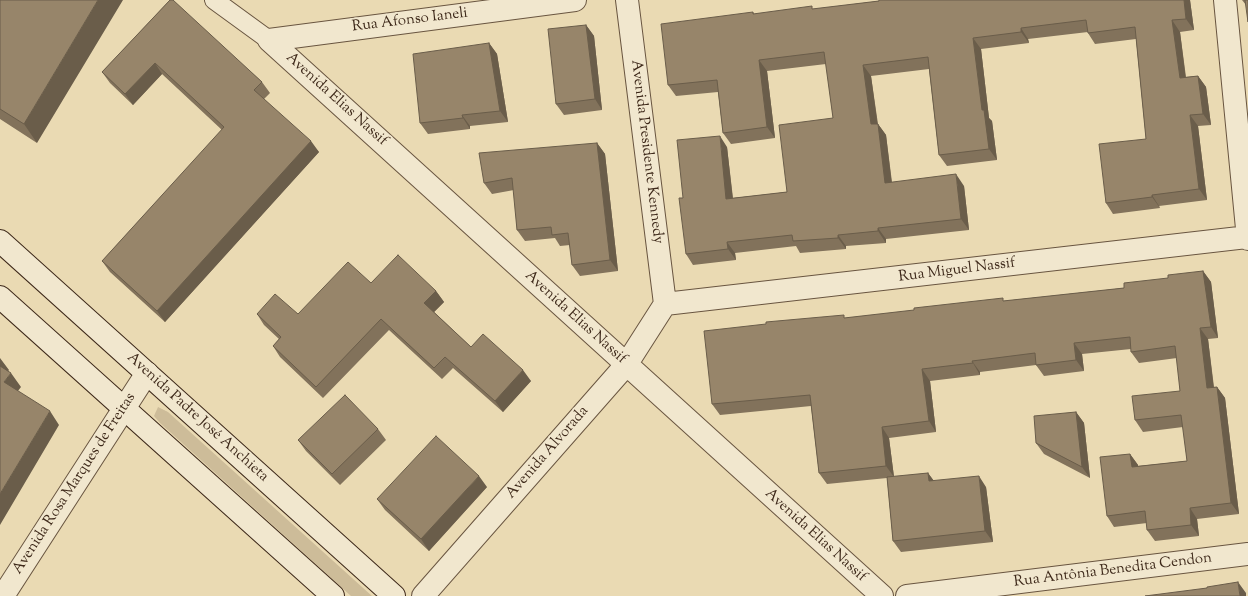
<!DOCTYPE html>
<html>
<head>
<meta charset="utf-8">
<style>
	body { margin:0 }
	canvas { display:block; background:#eadab3 }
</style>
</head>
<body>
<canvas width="1248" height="596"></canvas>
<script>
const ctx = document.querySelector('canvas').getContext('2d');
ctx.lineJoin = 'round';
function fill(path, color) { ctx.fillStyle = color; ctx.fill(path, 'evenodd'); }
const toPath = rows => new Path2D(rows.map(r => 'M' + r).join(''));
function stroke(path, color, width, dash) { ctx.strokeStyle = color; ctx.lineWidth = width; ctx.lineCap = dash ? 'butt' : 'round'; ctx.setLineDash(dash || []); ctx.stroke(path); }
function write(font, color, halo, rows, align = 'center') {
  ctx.font = font + ' "Sorts Mill Goudy",serif'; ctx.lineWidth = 3.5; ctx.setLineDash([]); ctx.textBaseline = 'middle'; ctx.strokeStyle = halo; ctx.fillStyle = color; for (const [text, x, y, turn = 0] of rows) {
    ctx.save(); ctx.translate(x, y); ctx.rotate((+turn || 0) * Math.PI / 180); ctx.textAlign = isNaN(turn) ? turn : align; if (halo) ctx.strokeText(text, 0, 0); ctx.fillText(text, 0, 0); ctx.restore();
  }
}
const green = toPath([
	[158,407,168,412,372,596,351,596,160,423,154,416]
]);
const lane = toPath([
	[214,0,269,40]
]);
const street = toPath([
	[627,0,665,304],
	[1225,0,1248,239],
	[269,40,882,596],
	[269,40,575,0],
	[665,304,1248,237],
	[3,596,147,373],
	[423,596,626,365,665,304],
	[907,596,1248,554]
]);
const secondary = toPath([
	[0,241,394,596],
	[0,297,333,596]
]);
const wall = toPath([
	[0,0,37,143,0,119],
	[170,0,262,82,270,93,264,99,319,152,165,322,110,272,102,261,222,130,162,74,133,105,110,83,102,72],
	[879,0,1190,0,1194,30,1180,32,1186,77,1198,76,1206,87,1211,125,1198,126,1207,200,1159,206,1160,208,1113,214,1106,203,1146,139,1136,39,1095,44,1088,33,1088,32,1028,39,1029,43,981,49,989,118,992,121,997,160,947,166,939,155,929,69,871,76,878,124,886,135,892,182,964,186,969,230,886,239,886,243,846,246,846,249,800,253,796,246,735,253,736,260,693,265,686,254,683,198,727,147,733,198,787,192,833,118,826,64,767,71,775,138,731,144,723,133,718,92,676,96,668,85,753,12,754,14,814,9,879,1],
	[1242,0,1248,0,1246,5],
	[586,25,594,36,602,110,564,115,556,104],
	[489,43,497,54,508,122,470,126,470,129,428,134,420,123],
	[597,143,605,154,618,271,580,276,572,265,570,245,560,246,555,238,525,241,517,230,514,190,492,194,484,183],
	[1203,271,1211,282,1218,338,1208,339,1214,387,1217,387,1225,398,1239,514,1197,519,1199,536,1155,541,1147,530,1147,523,1114,527,1107,516,1130,454,1138,465,1138,466,1187,461,1183,427,1143,432,1135,420,1180,391,1177,358,1139,363,1131,352,1131,349,1082,354,1084,371,1044,376,1036,365,980,372,980,375,930,381,936,432,889,438,894,477,928,473,934,481,986,487,993,542,901,552,893,541,887,478,827,484,819,473,811,406,720,415,712,404,846,318,1124,288],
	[371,283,436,291,444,302,434,312,471,347,531,381,503,412,453,368,442,379,389,330,323,398,280,357,273,346,279,339,264,325,257,314,298,314],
	[1076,412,1084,423,1090,478,1044,454,1036,443],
	[378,429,386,440,340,485,306,451,298,440],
	[487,487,429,551,385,510,377,499]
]);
const shadedWall = toPath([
	[98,0,123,0,37,143,24,124],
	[1184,0,1190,0,1194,30,1186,19],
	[1172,20,1180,32,1187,89,1180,78],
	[586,25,594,36,602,110,595,99],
	[1021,28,1028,39,1029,43,1021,32],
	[973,38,981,49,989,118,992,121,997,160,989,149,982,110],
	[489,43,497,54,508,122,500,111],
	[759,60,767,71,775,138,767,127],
	[155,63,162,74,133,105,125,94],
	[863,65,871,76,879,135,871,124],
	[1198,76,1206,87,1211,125,1203,114],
	[462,115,470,126,470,129,463,118],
	[1190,115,1198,126,1207,200,1199,189],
	[878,124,886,135,893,194,885,183],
	[720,136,727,147,734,210,726,199],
	[311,141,319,152,165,322,157,311],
	[597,143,605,154,618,271,610,260],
	[956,174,964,186,969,230,961,219],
	[1152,195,1159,206,1160,208,1152,197],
	[878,228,886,239,886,243,878,231],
	[838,235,846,246,846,249,838,238],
	[727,242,735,253,736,260,728,249],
	[1203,271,1211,282,1218,338,1211,327],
	[436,291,444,302,432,314,424,303],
	[1200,328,1208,339,1215,399,1207,388],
	[1074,343,1082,354,1084,371,1076,360],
	[0,358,9,370,4,377,0,371],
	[972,361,980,372,980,375,973,363],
	[922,369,930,381,936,432,929,421],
	[523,370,531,381,503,412,495,401],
	[11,373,21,387,14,396,4,382],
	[1217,387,1225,398,1239,514,1231,503],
	[50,411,59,425,0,525,0,494],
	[1076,412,1084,423,1090,478,1082,467],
	[882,427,889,438,894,477,886,466],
	[1130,454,1138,465,1139,478,1132,467],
	[928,473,936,484,929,481],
	[479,476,487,487,429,551,421,539],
	[979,476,986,487,993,542,985,531],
	[1190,508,1197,519,1199,536,1191,525],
	[1238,582,1246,593,1246,596,1240,596]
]);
const building = toPath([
	[0,0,98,0,24,124,0,109,0,0],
	[170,0,173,0,262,82,254,90,311,141,157,311,102,261,224,127,155,63,125,94,102,72,170,0],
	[879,0,1184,0,1186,19,1172,20,1180,78,1198,76,1203,114,1190,115,1199,189,1152,195,1152,197,1106,203,1099,144,1146,139,1135,27,1088,33,1086,20,1021,28,1021,32,973,38,982,110,984,110,989,149,939,155,928,57,863,65,871,124,878,124,885,183,956,174,961,219,878,228,878,231,838,235,838,238,793,241,792,235,727,242,728,249,686,254,679,198,683,198,677,140,720,136,726,199,787,192,779,125,833,118,824,52,759,60,767,127,723,133,717,80,668,85,661,24,753,12,753,14,812,6,812,9,879,1,879,0],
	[1245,0,1248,0,1248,22,1245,0],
	[586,25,595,99,556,104,548,29,586,25],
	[489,43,500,111,462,115,463,118,420,123,413,54,489,43],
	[597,143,610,260,572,265,568,233,552,235,551,227,517,230,512,178,484,183,479,153,597,143],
	[398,255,436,291,424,303,471,347,483,334,523,370,495,401,445,357,434,368,381,319,316,387,273,346,281,337,257,314,275,294,298,314,348,262,371,283,398,255],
	[1203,271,1211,327,1200,328,1207,388,1217,387,1231,503,1190,508,1191,525,1147,530,1145,511,1107,516,1100,457,1130,454,1132,467,1187,461,1181,415,1135,420,1132,396,1180,391,1175,346,1131,352,1130,337,1074,343,1076,360,1036,365,1035,353,972,361,973,363,922,369,929,421,882,427,886,466,819,473,810,395,712,404,704,331,766,324,766,322,844,315,844,318,914,310,914,308,1003,298,1003,301,1124,288,1124,283,1168,278,1168,275,1203,271],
	[0,366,11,373,4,382,50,411,0,494,0,366],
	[345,395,378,429,332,474,298,440,345,395],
	[1076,412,1082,467,1036,443,1034,416,1076,412],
	[436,436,479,476,421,539,377,499,436,436],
	[928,473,929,481,979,476,985,531,893,541,887,477,928,473],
	[1238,582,1240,596,1145,596,1207,588,1207,587,1238,582]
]);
const streetNames = [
	["Rua Afonso Ianeli",410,21,-7],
	["Avenida Elias Nassif",336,100,42],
	["Avenida Presidente Kennedy",646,152,83],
	["Rua Miguel Nassif",957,271,-7],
	["Avenida Elias Nassif",575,318,42],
	["Avenida Padre José Anchieta",197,418,42],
	["Avenida Alvorada",548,453,-49],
	["Avenida Rosa Marques de Freitas",75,484,-57],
	["Avenida Elias Nassif",815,536,42],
	["Rua Antônia Benedita Cendon",1113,571,-7]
];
fill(green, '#cdbc99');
stroke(lane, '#695540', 20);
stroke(street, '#695540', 24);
stroke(secondary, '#3e291a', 24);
stroke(lane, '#f1e7ce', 18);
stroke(street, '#f1e7ce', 22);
stroke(secondary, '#f1e7ce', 22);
fill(wall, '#82725b');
fill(shadedWall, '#6a5d4a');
fill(building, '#97856a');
stroke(building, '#6a5d4a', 1);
write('15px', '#3e291a', '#f1e7ce', streetNames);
</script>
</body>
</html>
